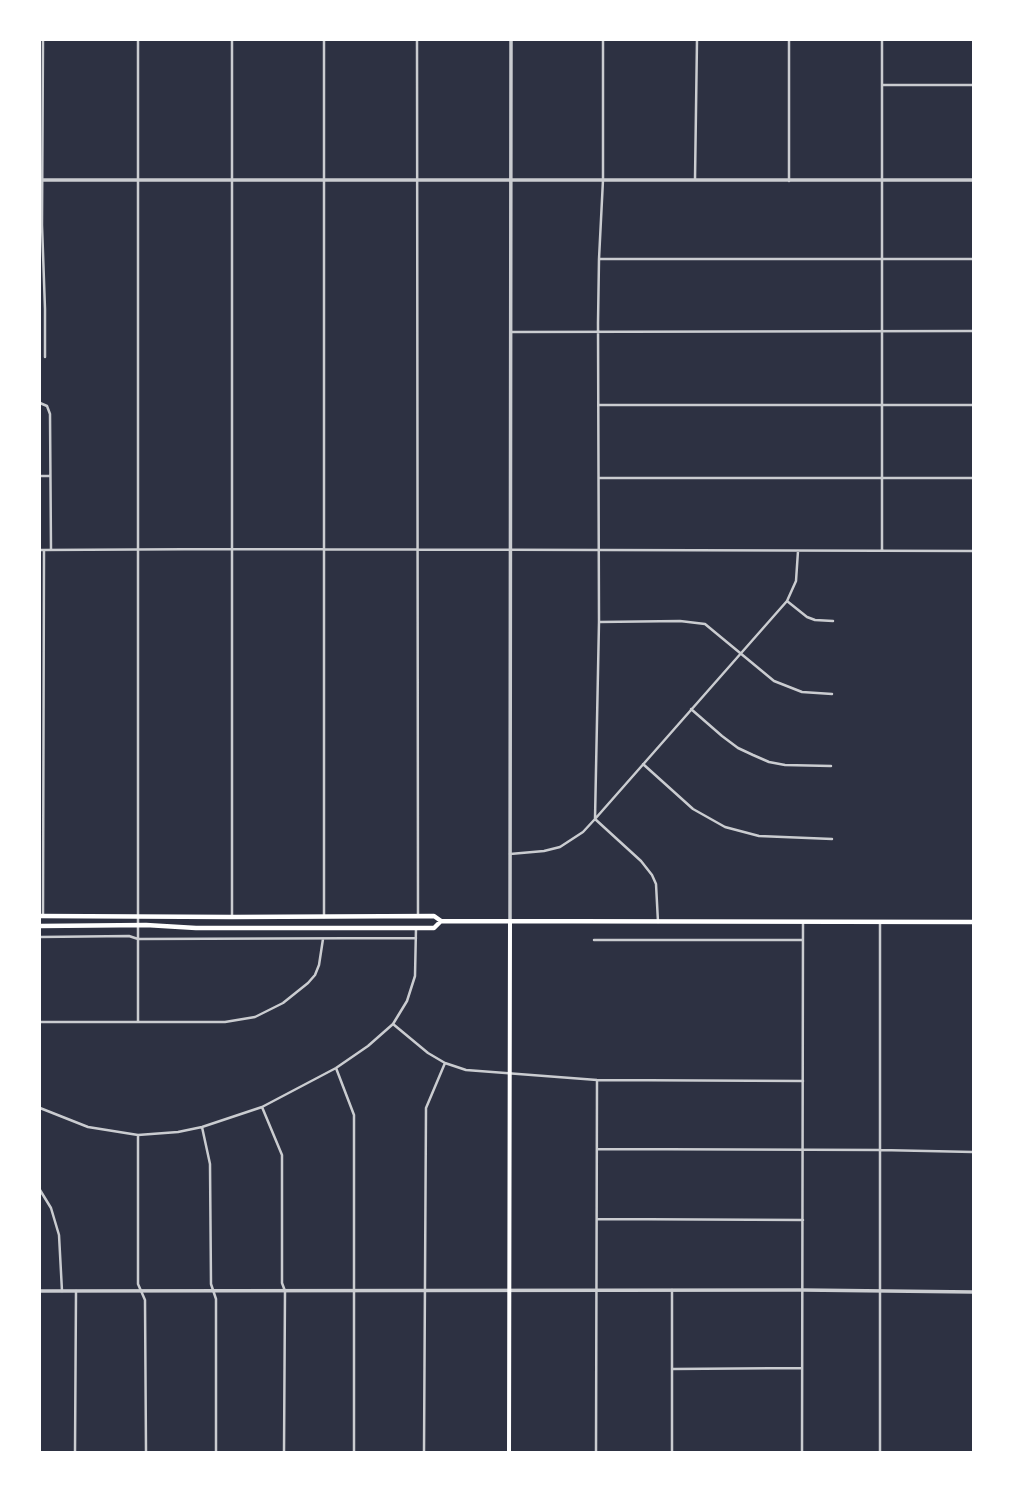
<!DOCTYPE html>
<html>
<head>
<meta charset="utf-8">
<style>
	body { margin:0 }
	#map { position:relative; width:1013px; height:1492px; overflow:hidden; background:#2d3142; font-family:"DejaVu Sans",sans-serif }
	canvas { display:block }
	.frame { position:absolute; inset:0; border:41px solid #fff; pointer-events:none }
</style>
</head>
<body>
<div id="map">
<canvas width="1013" height="1492"></canvas>
<div class="frame"></div>
</div>
<script>
const ctx = document.querySelector('canvas').getContext('2d');
ctx.lineJoin = 'round';
const toPath = rows => new Path2D(rows.map(r => 'M' + r).join(''));
function stroke(path, color, width, dash) { ctx.strokeStyle = color; ctx.lineWidth = width; ctx.lineCap = dash ? 'butt' : 'round'; ctx.setLineDash(dash || []); ctx.stroke(path); }
const service = toPath([
	[973,769,973,779]
]);
const minor = toPath([
	[43,40,42,225,45,309,45,357],
	[232,40,232,917],
	[417,40,418,915],
	[603,40,603,180,599,259,598,323,599,622,595,819,641,861,652,875,656,884,658,922],
	[882,85,973,85],
	[695,179,697,40],
	[789,181,789,40],
	[599,259,973,259],
	[511,332,973,331],
	[40,403,47,406,50,414,51,550],
	[599,405,973,405],
	[40,476,49,476],
	[599,478,973,478],
	[40,550,232,549,973,551],
	[882,551,882,40],
	[787,601,807,617,815,620,833,621],
	[599,622,680,621,705,624,774,681,802,692,832,694],
	[691,709,722,736,738,748,753,755,769,762,785,765,831,766],
	[643,764,693,809,725,827,759,836,832,839],
	[510,854,544,851,560,847,583,832,595,819,787,601,796,581,798,551],
	[43,916,44,550],
	[324,917,324,40],
	[880,922,880,1452],
	[40,937,129,936,138,939,416,938],
	[594,940,803,940],
	[40,1022,225,1022,255,1017,283,1003,308,983,315,975,319,965,323,939],
	[138,1022,138,40],
	[393,1024,428,1053,445,1063,466,1070,597,1080,803,1081],
	[336,1068,354,1115,354,1452],
	[262,1107,282,1155,282,1283,285,1291,284,1452],
	[40,1108,88,1127,138,1135,178,1132,202,1127,262,1107,336,1068,368,1046,393,1024,407,1001,415,976,416,928],
	[202,1127,210,1164,211,1284,216,1299,216,1452],
	[138,1135,138,1284,145,1300,146,1452],
	[597,1149,880,1150,973,1152],
	[40,1190,51,1208,59,1235,62,1291],
	[597,1219,803,1220],
	[672,1369,802,1368],
	[75,1452,76,1291],
	[424,1452,426,1108,445,1063],
	[596,1452,597,1080],
	[672,1452,672,1290],
	[802,1452,803,922]
]);
const tertiary = toPath([
	[40,180,973,180],
	[510,921,511,40],
	[40,1291,802,1290,973,1292]
]);
const secondary = toPath([
	[509,1452,510,921]
]);
const primary = toPath([
	[40,916,232,917,434,916,441,921,973,922],
	[40,926,146,925,196,928,434,928,441,921]
]);
stroke(service, '#caccd0', 1.5);
stroke(minor, '#caccd0', 2.5);
stroke(tertiary, '#caccd0', 3.5);
stroke(secondary, '#fff', 4);
stroke(primary, '#fff', 4.5);
</script>
</body>
</html>
